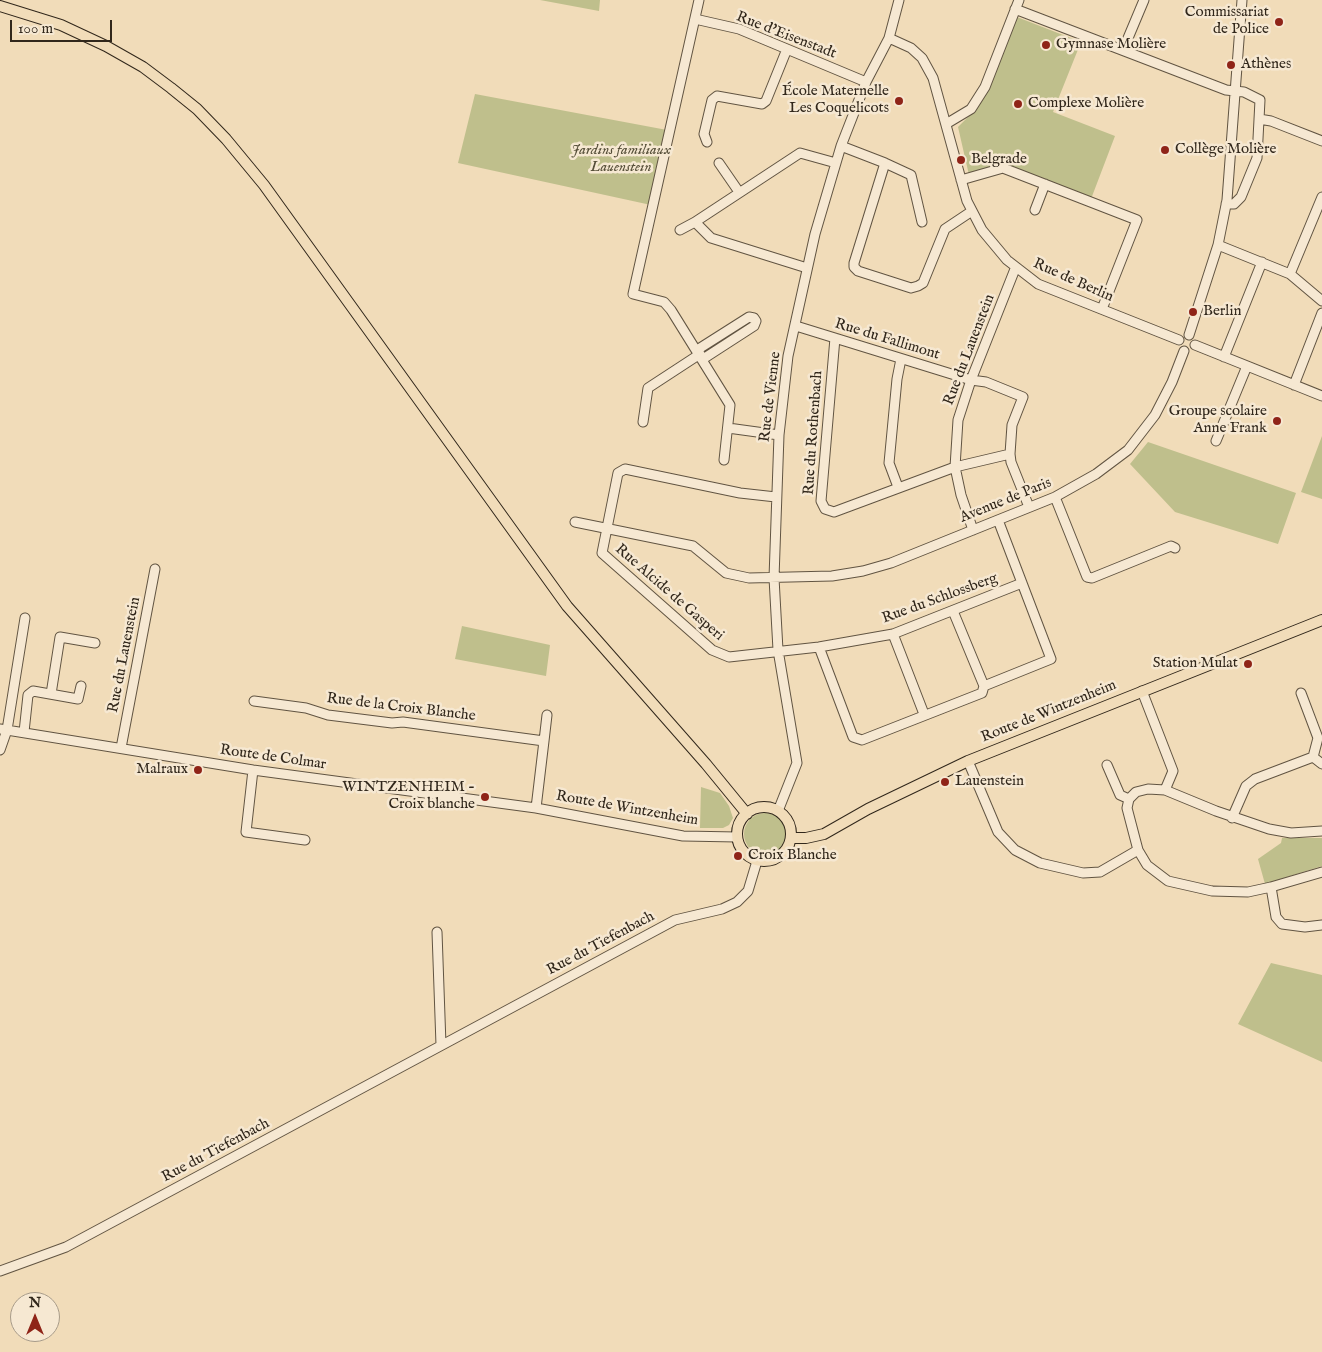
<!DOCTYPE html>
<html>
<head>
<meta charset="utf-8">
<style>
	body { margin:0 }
	#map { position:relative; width:1322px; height:1352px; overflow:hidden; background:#f1dcb9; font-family:"IM FELL English",serif }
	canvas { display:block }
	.north { position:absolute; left:10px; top:1292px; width:50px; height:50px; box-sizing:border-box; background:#f6e8d2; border:1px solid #a79b89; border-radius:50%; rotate:0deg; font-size:14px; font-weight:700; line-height:20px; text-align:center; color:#31271b }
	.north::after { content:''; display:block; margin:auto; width:18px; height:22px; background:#8f2418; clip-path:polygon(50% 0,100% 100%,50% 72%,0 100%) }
	.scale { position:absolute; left:10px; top:20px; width:102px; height:22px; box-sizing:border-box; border:2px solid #31271b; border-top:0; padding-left:6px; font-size:15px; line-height:18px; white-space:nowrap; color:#31271b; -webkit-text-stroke:4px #f6e8d2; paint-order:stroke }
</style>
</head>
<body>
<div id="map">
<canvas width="1322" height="1352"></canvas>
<div class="north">N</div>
<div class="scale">100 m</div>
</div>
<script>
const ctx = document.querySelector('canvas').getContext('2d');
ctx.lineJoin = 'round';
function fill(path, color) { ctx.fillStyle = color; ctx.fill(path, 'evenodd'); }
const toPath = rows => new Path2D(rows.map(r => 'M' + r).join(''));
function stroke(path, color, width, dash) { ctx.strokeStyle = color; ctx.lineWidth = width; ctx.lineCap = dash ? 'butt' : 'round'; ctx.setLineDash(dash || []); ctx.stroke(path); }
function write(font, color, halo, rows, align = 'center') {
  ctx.font = font + ' "IM FELL English",serif'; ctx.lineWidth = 5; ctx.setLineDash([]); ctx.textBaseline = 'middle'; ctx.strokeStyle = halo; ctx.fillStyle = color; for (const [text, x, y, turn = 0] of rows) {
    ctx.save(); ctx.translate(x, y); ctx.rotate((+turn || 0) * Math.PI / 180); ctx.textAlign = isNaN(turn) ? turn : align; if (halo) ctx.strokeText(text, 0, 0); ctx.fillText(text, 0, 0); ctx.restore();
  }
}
const green = toPath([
	[540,0,600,0,599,11],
	[1017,17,1081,42,1053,112,1115,136,1091,199,1004,165,969,175,958,127,976,109,987,91],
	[475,94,667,130,651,205,458,163],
	[1322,436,1322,499,1301,492],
	[1148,442,1296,493,1278,544,1175,512,1130,464],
	[462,626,550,645,546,676,455,659],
	[701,787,720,793,729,806,733,818,729,825,723,828,700,828],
	'744 834a21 21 0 1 1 42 0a21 21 0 1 1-42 0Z',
	[1282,838,1322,838,1322,866,1265,884,1258,859,1281,843],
	[1271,963,1322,975,1322,1062,1238,1024]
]);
const minor = toPath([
	[699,0,633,294,664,302,671,310,730,405,724,460],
	[1015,9,1226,90,1244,92,1260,100,1257,158,1241,197,1234,204,1226,204],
	[695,19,739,29,866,82],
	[889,38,911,48,922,58,933,78,967,201,982,230,1007,260,1038,284,1179,340],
	[1123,50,1144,0],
	[1259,119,1271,121,1322,141],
	[946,124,971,109,985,87,1019,0],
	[707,142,704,134,712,100,717,96,762,104,766,101,787,49],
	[841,146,885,163,854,263,854,267,858,271,911,288,918,286,923,283,945,229,972,211],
	[719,163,739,192],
	[885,163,911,175,922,222],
	[961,180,1003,168,1137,220,1102,309],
	[1035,210,1045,184],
	[680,230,695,222],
	[1218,245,1290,274,1322,301],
	[807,268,711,238,695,222,800,153,836,163],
	[1290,274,1322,197],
	[796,326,971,380,986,382,1023,397,1012,425,1010,454,1011,462,1029,507],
	[1189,335,1218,245,1227,200,1242,0],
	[835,338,821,501,825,509,834,512,955,467,1010,454],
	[1195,345,1322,396],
	[697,350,749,317,754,318,756,321,754,326,703,359],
	[1224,357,1262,262],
	[1294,385,1322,313],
	[643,422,648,388,700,354],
	[728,428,779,435],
	[1216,441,1247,366],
	[898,487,889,463,897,379,901,359],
	[776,497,740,493,625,469,618,473,602,553,712,650,729,657,819,647,893,634,1022,583],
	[1055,497,1087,577,1092,578,1171,546,1175,548],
	[575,522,693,546,726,573,749,578,832,576,863,571,891,563,1055,497,1096,474,1128,450,1155,415,1172,382,1184,351],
	[973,530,961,495,955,467,958,420,971,380,1015,269],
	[953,611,984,686],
	[893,634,924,714],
	[819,647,853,737,862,740,982,693,984,686,1051,659,998,520],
	[1142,691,1173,771,1165,790],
	[1301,693,1318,738,1313,757],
	[51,694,60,637,95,643],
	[254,701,306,708,328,715,392,723,403,722,544,741,536,808],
	[0,729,253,770,536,808,683,836,737,837],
	[24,732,28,695,33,691,78,699,81,686],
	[544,741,547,715],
	[121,748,155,569],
	[0,750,7,730,25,618],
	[968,761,998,832,1015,850,1040,863,1083,873,1100,872,1138,850,1147,865,1168,881,1212,891,1248,892,1271,887,1322,872],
	[1107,765,1120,795,1129,799],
	[253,770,246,832,305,840],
	[778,811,797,763,778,650,774,578,779,435,788,356,815,234,841,146,866,82,889,38,899,0],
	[1232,818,1246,786,1255,779,1313,757,1322,764],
	[1138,850,1127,808,1129,799,1136,792,1148,789,1165,790,1216,811,1269,829,1291,833,1322,831],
	[1271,887,1276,917,1282,924,1305,927,1322,925],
	[437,932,441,1045],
	[0,1271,66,1247,675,920,722,909,737,902,748,891,757,861]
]);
const major = toPath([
	[0,6,61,25,106,46,143,67,171,88,197,109,226,139,264,185,567,606,706,764,747,814],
	'737 834a27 27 0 1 1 54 0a27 27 0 1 1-54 0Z',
	[791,838,806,838,824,834,868,809,968,761,1322,620]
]);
const markers = [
	[1279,22,5,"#8f2418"],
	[1046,45,5,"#8f2418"],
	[1231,65,5,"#8f2418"],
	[899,101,5,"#8f2418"],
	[1018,104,5,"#8f2418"],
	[1165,150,5,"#8f2418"],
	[961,160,5,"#8f2418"],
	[1193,312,5,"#8f2418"],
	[1277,421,5,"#8f2418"],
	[1248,664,5,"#8f2418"],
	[198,770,5,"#8f2418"],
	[945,782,5,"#8f2418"],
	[485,797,5,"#8f2418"],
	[738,856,5,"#8f2418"]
];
const poiNames = [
	["Commissariat",1269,13,"right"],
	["de Police",1269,30,"right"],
	["Gymnase Molière",1056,45],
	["Athènes",1241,65],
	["École Maternelle",889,92,"right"],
	["Les Coquelicots",889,109,"right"],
	["Complexe Molière",1028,104],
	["Collège Molière",1175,150],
	["Belgrade",971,160],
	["Berlin",1203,312],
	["Groupe scolaire",1267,412,"right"],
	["Anne Frank",1267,429,"right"],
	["Station Mulat",1238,664,"right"],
	["Malraux",188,770,"right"],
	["Lauenstein",955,782],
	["WINTZENHEIM -",475,788,"right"],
	["Croix blanche",475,805,"right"],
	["Croix Blanche",748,856]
];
const streetNames = [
	["Rue d'Eisenstadt",786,36,21],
	["Rue de Berlin",1073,281,24],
	["Rue du Fallimont",887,340,17],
	["Rue du Lauenstein",970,350,-69],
	["Rue de Vienne",771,397,-83],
	["Rue du Rothenbach",814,433,-86],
	["Avenue de Paris",1006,501,-22],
	["Rue Alcide de Gasperi",669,593,41],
	["Rue du Schlossberg",940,599,-20],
	["Rue du Lauenstein",125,655,-79],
	["Rue de la Croix Blanche",401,708,7],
	["Route de Wintzenheim",1049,712,-22],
	["Route de Colmar",273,758,8],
	["Route de Wintzenheim",627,809,10],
	["Rue du Tiefenbach",601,944,-28],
	["Rue du Tiefenbach",216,1151,-28]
];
const parkNames = [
	["Jardins familiaux",621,151],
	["Lauenstein",621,168]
];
fill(green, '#bfbf8c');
stroke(minor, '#615442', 11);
stroke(major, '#31271b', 12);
stroke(minor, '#f6e8d2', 9);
stroke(major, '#f1dcb9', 10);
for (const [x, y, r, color] of markers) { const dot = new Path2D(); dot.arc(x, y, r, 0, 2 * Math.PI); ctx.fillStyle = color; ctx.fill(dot); stroke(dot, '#f6e8d2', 2); }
write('15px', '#31271b', '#f6e8d2', poiNames, 'left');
write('15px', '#31271b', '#f6e8d2', streetNames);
write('italic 15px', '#544d37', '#f6e8d2', parkNames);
</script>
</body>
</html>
